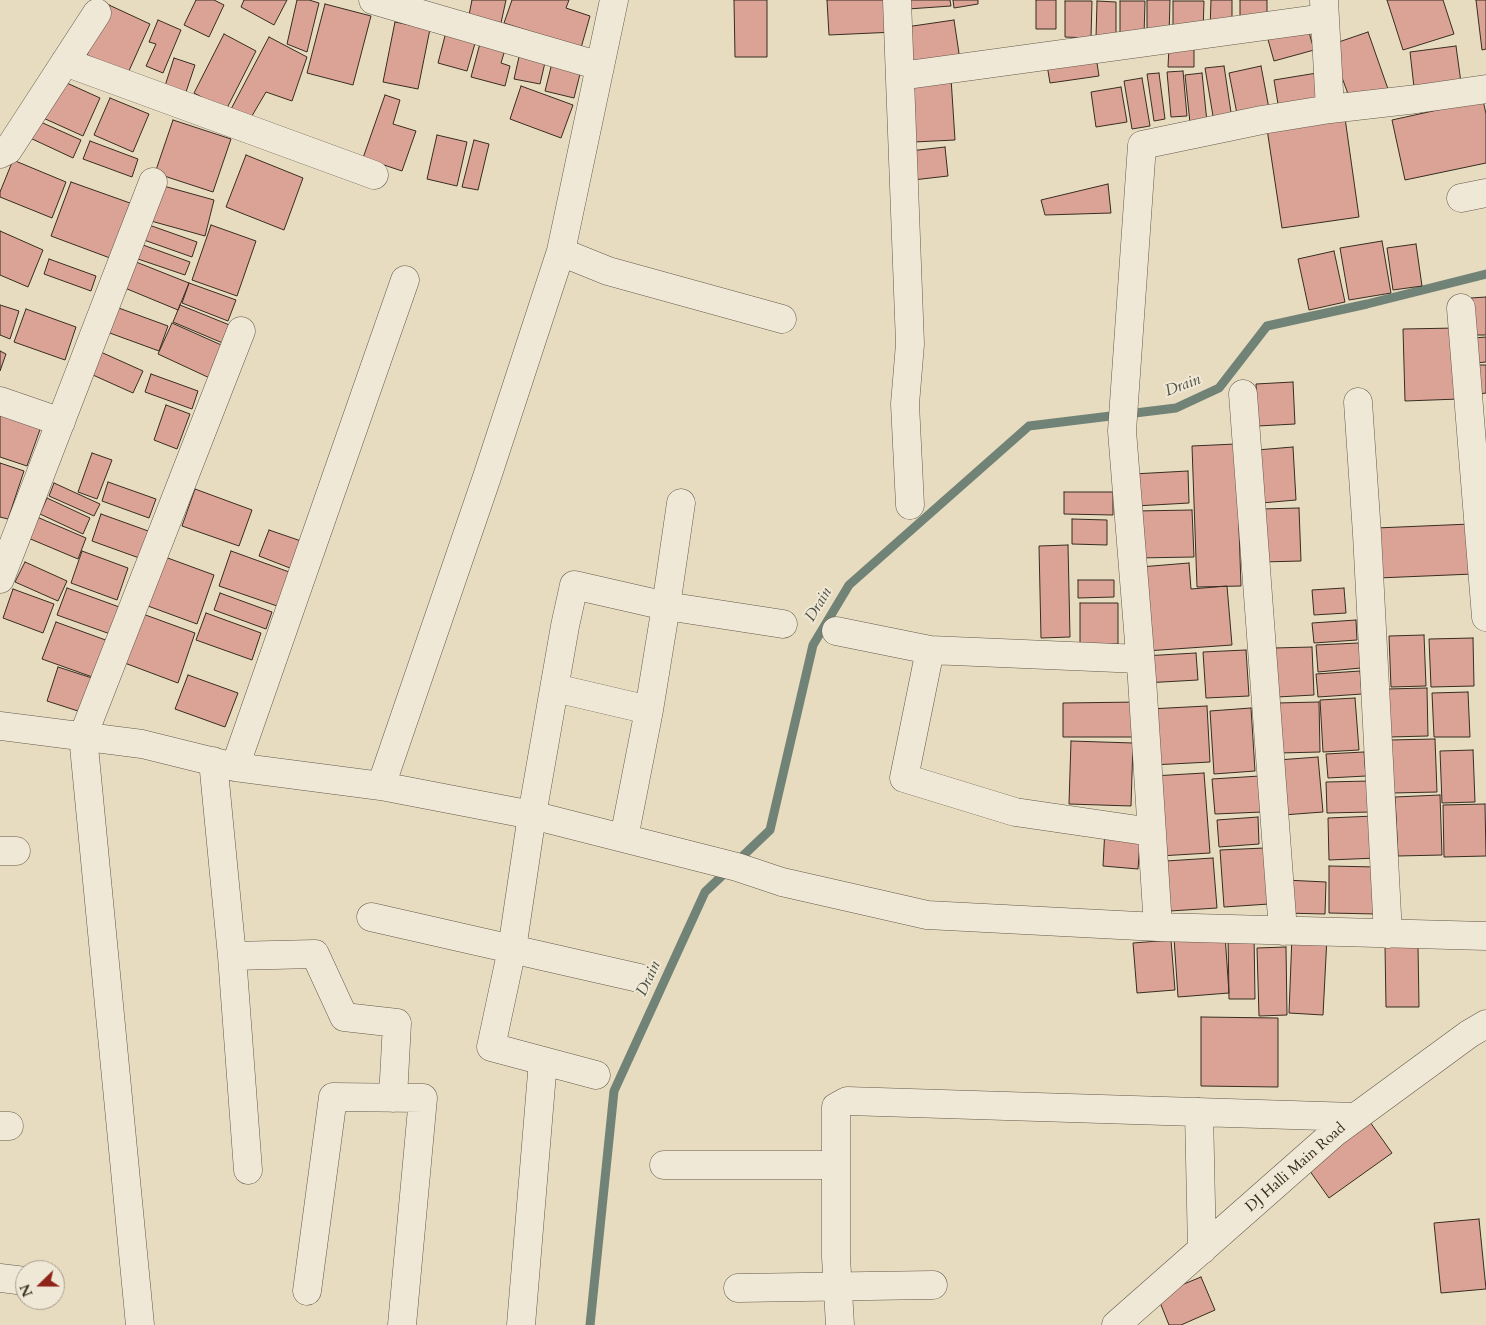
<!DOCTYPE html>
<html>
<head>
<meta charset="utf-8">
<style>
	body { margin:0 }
	#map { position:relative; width:1486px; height:1325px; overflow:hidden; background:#e8dcc0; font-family:Cardo,serif }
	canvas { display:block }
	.north { position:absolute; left:15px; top:1260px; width:50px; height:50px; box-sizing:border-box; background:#f0e8d6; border:1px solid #a69d8e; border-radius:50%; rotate:248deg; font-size:14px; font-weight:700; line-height:20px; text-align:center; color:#372d21 }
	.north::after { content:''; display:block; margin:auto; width:18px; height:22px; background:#8f2418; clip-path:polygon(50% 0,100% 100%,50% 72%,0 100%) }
</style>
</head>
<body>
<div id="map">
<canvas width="1486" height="1325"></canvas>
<div class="north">N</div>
</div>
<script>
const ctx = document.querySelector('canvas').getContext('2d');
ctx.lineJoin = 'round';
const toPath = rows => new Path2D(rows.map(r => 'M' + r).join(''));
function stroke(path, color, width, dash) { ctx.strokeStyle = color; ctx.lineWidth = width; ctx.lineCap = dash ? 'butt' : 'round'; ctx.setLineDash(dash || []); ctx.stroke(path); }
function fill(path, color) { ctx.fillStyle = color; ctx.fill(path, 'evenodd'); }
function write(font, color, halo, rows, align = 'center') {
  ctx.font = font + ' Cardo,serif'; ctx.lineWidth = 4; ctx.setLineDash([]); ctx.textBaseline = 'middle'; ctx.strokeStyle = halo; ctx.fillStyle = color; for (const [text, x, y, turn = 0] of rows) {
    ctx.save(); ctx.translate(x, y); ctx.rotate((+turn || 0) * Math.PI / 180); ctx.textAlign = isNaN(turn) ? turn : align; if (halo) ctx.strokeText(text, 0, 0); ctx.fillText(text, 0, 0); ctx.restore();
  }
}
const stream = toPath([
	[590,1325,614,1091,705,892,770,830,813,645,849,585,1029,426,1176,408,1219,388,1267,326,1367,304,1486,274]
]);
const building = toPath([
	[196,0,214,0,224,5,209,37,184,25,196,0],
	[244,0,287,0,274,25,241,7,244,0],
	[297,0,309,0,319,3,307,52,287,44,297,0],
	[472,0,506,0,501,23,469,15,472,0],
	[512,0,569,0,566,8,590,16,581,48,504,23,512,0],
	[734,0,767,0,767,57,735,57,734,0],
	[827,0,893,0,895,32,829,35,827,0],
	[907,0,950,0,951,6,908,9,907,0],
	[953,0,978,0,978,4,954,8,953,0],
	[1036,0,1056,0,1056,29,1036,29,1036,0],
	[1147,0,1170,0,1169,36,1147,36,1147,0],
	[1211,0,1232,0,1232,29,1210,29,1211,0],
	[1240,0,1267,0,1267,16,1240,16,1240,0],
	[1387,0,1443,0,1454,34,1403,50,1387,0],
	[1476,0,1486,0,1486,49,1482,50,1476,0],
	[1065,1,1092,1,1091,38,1065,37,1065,1],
	[1097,1,1116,2,1116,38,1096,38,1097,1],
	[1120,1,1145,1,1144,36,1120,36,1120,1],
	[1173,1,1204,1,1203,33,1173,32,1173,1],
	[325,4,371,16,353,85,307,73,325,4],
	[109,5,150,24,128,73,87,55,109,5],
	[158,20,181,30,163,73,146,66,156,44,149,42,158,20],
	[954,20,960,60,913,67,906,27,954,20],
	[395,22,430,29,418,89,383,82,395,22],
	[1307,25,1314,50,1274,61,1267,36,1307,25],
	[446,32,476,40,467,71,438,63,446,32],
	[1368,32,1388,89,1351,102,1330,45,1368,32],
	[224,34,256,51,226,110,194,93,224,34],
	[482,36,507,43,501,63,510,66,505,86,471,77,482,36],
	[269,37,307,57,292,101,266,92,249,121,230,111,269,37],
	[1456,46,1462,90,1415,96,1410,52,1456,46],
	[1169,47,1194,47,1194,67,1168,67,1169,47],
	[521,48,547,54,540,84,514,79,521,48],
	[1096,57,1099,76,1050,83,1047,65,1096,57],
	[174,58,195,65,184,98,163,92,174,58],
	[553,59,582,66,574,98,545,91,553,59],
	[1224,66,1232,119,1214,122,1205,68,1224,66],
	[1261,66,1270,114,1238,119,1229,73,1261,66],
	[1183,71,1187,116,1171,117,1167,72,1183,71],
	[1159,73,1165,119,1154,121,1147,74,1159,73],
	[1202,73,1207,122,1190,123,1185,75,1202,73],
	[1317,73,1321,97,1278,104,1274,80,1317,73],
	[951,78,955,140,914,142,910,80,951,78],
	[1142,78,1150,126,1132,129,1124,81,1142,78],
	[58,79,100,98,83,136,41,117,58,79],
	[521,86,573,105,561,138,510,119,521,86],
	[1121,87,1127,122,1096,127,1091,92,1121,87],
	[385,95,400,100,393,124,416,131,402,171,363,158,385,95],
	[110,98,149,114,133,152,94,135,110,98],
	[1483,100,1486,114,1486,163,1405,180,1392,120,1483,100],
	[1345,118,1359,217,1282,228,1267,129,1345,118],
	[36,120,81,140,73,158,28,137,36,120],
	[173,120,231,139,213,192,155,173,173,120],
	[437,135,467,142,457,186,427,179,437,135],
	[474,140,489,144,478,190,462,187,474,140],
	[90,141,138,159,132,177,83,159,90,141],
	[945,147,948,176,913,180,910,151,945,147],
	[246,155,303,178,284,230,226,207,246,155],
	[13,160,66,182,52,218,0,197,0,192,13,160],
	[71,182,130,203,110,258,51,236,71,182],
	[1108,184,1111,213,1045,215,1041,200,1108,184],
	[160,185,214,200,205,236,151,221,160,185],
	[149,225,197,242,192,257,144,240,149,225],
	[211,225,256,241,237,296,192,280,211,225],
	[0,231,43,250,28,287,0,275,0,231],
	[1382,241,1391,293,1349,300,1340,248,1382,241],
	[1416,244,1422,286,1393,290,1387,248,1416,244],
	[143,245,190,262,185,275,138,259,143,245],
	[1334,251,1345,302,1309,310,1298,259,1334,251],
	[49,259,96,276,91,291,44,274,49,259],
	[131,260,189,283,178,310,120,286,131,260],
	[189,283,236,300,228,321,182,303,189,283],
	[1486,297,1486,335,1474,335,1471,298,1486,297],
	[0,305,19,311,10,339,0,335,0,305],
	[180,305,232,326,225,344,173,322,180,305],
	[116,307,168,326,159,351,107,332,116,307],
	[26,309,76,327,65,360,14,342,26,309],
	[172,323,228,348,214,380,158,354,172,323],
	[1457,328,1459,399,1405,401,1403,329,1457,328],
	[1486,337,1486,362,1475,363,1474,338,1486,337],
	[94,349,143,371,133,393,84,371,94,349],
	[0,351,6,354,0,371,0,351],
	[1478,365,1486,365,1486,393,1479,394,1478,365],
	[151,374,198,391,192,409,145,392,151,374],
	[1293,382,1295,424,1258,426,1256,384,1293,382],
	[166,405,190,414,177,449,154,440,166,405],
	[0,409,42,424,27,466,0,457,0,409],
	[1236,444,1241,586,1197,587,1192,446,1236,444],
	[1293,447,1296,500,1261,503,1257,450,1293,447],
	[92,453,112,460,97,499,78,492,92,453],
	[0,463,24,471,8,519,0,517,0,463],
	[1188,471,1189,503,1135,506,1133,474,1188,471],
	[108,482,156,499,149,518,102,501,108,482],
	[54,483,100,504,94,516,49,496,54,483],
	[195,489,252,510,239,546,182,526,195,489],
	[1064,492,1113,492,1113,515,1064,514,1064,492],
	[47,498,90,518,83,534,40,514,47,498],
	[1299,508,1301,561,1262,562,1261,509,1299,508],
	[1192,510,1194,557,1137,558,1136,511,1192,510],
	[30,514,86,538,78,559,21,535,30,514],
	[101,514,151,532,142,559,92,541,101,514],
	[1072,519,1107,520,1107,545,1072,544,1072,519],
	[1471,524,1473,574,1378,578,1376,528,1471,524],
	[269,530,304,542,295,570,259,556,269,530],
	[1068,545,1070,637,1041,638,1039,546,1068,545],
	[82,551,128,568,117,600,71,583,82,551],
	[231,551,292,573,280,607,219,586,231,551],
	[165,557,214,575,197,624,148,606,165,557],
	[25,562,67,581,58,601,15,582,25,562],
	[1189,563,1191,589,1227,586,1232,645,1146,651,1140,567,1189,563],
	[1078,580,1114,580,1114,597,1078,598,1078,580],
	[67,588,122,608,113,635,57,615,67,588],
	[1344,588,1346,613,1314,615,1312,590,1344,588],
	[13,589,54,604,43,633,3,618,13,589],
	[220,593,272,612,266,629,214,610,220,593],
	[1080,603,1118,603,1118,644,1080,644,1080,603],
	[140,613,195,633,178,683,122,662,140,613],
	[206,613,261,633,252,660,196,640,206,613],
	[1356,620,1357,640,1314,643,1312,623,1356,620],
	[56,622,111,642,98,679,42,659,56,622],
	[1424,635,1426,686,1391,687,1389,636,1424,635],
	[1473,638,1474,686,1431,687,1429,639,1473,638],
	[1359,643,1361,668,1318,672,1316,645,1359,643],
	[1312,647,1314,695,1277,697,1274,648,1312,647],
	[1246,650,1249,696,1206,698,1203,652,1246,650],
	[1196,653,1198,680,1144,683,1143,656,1196,653],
	[58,667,92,678,81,712,47,701,58,667],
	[1360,671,1362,694,1318,697,1316,674,1360,671],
	[188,675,238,693,225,727,175,709,188,675],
	[1427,688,1428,736,1389,737,1387,689,1427,688],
	[1468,692,1470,737,1434,737,1432,693,1468,692],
	[1355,698,1359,750,1323,752,1320,700,1355,698],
	[1140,702,1140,737,1063,737,1063,703,1140,702],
	[1319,702,1320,752,1279,753,1277,703,1319,702],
	[1207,706,1210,762,1152,765,1149,709,1207,706],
	[1251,708,1255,771,1214,774,1210,711,1251,708],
	[1435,739,1437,792,1392,793,1390,740,1435,739],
	[1071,741,1133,743,1131,806,1069,804,1071,741],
	[1473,750,1475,802,1442,803,1440,751,1473,750],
	[1364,752,1366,776,1328,778,1326,754,1364,752],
	[1318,757,1323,812,1283,815,1278,760,1318,757],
	[1204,773,1210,853,1159,856,1153,776,1204,773],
	[1260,776,1262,812,1215,814,1212,779,1260,776],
	[1370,781,1370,812,1327,813,1326,782,1370,781],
	[1440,795,1442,855,1398,856,1395,797,1440,795],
	[1485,804,1486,856,1444,857,1443,805,1485,804],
	[1375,816,1377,858,1329,860,1328,818,1375,816],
	[1258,817,1259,844,1219,847,1217,820,1258,817],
	[1105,828,1141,830,1138,869,1103,866,1105,828],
	[1265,848,1269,904,1224,907,1220,850,1265,848],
	[1213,858,1217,908,1170,911,1166,861,1213,858],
	[1329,866,1376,867,1376,914,1329,913,1329,866],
	[1285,880,1326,882,1325,914,1284,913,1285,880],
	[1228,934,1254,934,1255,999,1229,999,1228,934],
	[1225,935,1229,993,1178,997,1174,938,1225,935],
	[1292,936,1327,937,1323,1015,1289,1013,1292,936],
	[1171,940,1175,990,1137,993,1133,943,1171,940],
	[1418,945,1419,1007,1386,1007,1385,946,1418,945],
	[1286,947,1287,1015,1259,1016,1257,948,1286,947],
	[1201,1017,1278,1018,1278,1087,1201,1086,1201,1017],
	[1370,1122,1392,1153,1329,1198,1307,1167,1370,1122],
	[1479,1219,1486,1289,1441,1293,1434,1223,1479,1219],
	[1201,1277,1215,1310,1181,1325,1169,1325,1157,1295,1201,1277]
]);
const minor = toPath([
	[373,0,600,66],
	[897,0,910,344,905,404,910,505],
	[1324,1,1330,109],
	[65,62,374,175],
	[900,76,1324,18],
	[0,154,8,150,97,13],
	[1461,198,1486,193],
	[561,252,608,271,782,319],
	[1461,308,1486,617],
	[1243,394,1283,931],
	[0,401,61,422],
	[1358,402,1367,534,1388,934],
	[0,579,153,182],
	[836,631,930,650,1140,659],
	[930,650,904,778,1015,812,1152,832],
	[555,688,649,710],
	[0,726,142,744,235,767,381,786,532,815,737,867,782,882,927,915,1158,927,1486,936],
	[213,761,232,956,248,1170],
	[235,767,405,280],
	[381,786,487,477,561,251,614,0],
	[624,838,649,710,666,606,783,624],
	[0,851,16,851],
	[371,917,639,978],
	[1158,927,1142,679,1122,431,1142,145,1262,120,1330,109,1417,99,1486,89],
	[232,956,315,954,344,1017,397,1023,393,1098],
	[596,1075,491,1047,512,949,532,815,565,626,574,585,666,606,681,503],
	[1199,1112,1202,1250],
	[0,1126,9,1126],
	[664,1165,835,1165],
	[0,1278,25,1281],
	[738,1288,933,1285],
	[307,1291,333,1097,423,1098,402,1325],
	[140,1325,83,736,241,331],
	[521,1325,543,1061],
	[840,1325,836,1257,836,1107,847,1101,1355,1117],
	[1116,1325,1334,1133,1469,1034,1486,1024]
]);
const streetNames = [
	["DJ Halli Main Road",1296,1168,-41]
];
const waterNames = [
	["Drain",1183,386,-21],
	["Drain",819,605,-59],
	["Drain",649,979,-65]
];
stroke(stream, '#718376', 9);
fill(building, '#daa395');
stroke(building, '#372d21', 1);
stroke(minor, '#635949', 29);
stroke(minor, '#f0e8d6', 28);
write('15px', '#372d21', '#f0e8d6', streetNames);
write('italic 16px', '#4f5144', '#f0e8d6', waterNames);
</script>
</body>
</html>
